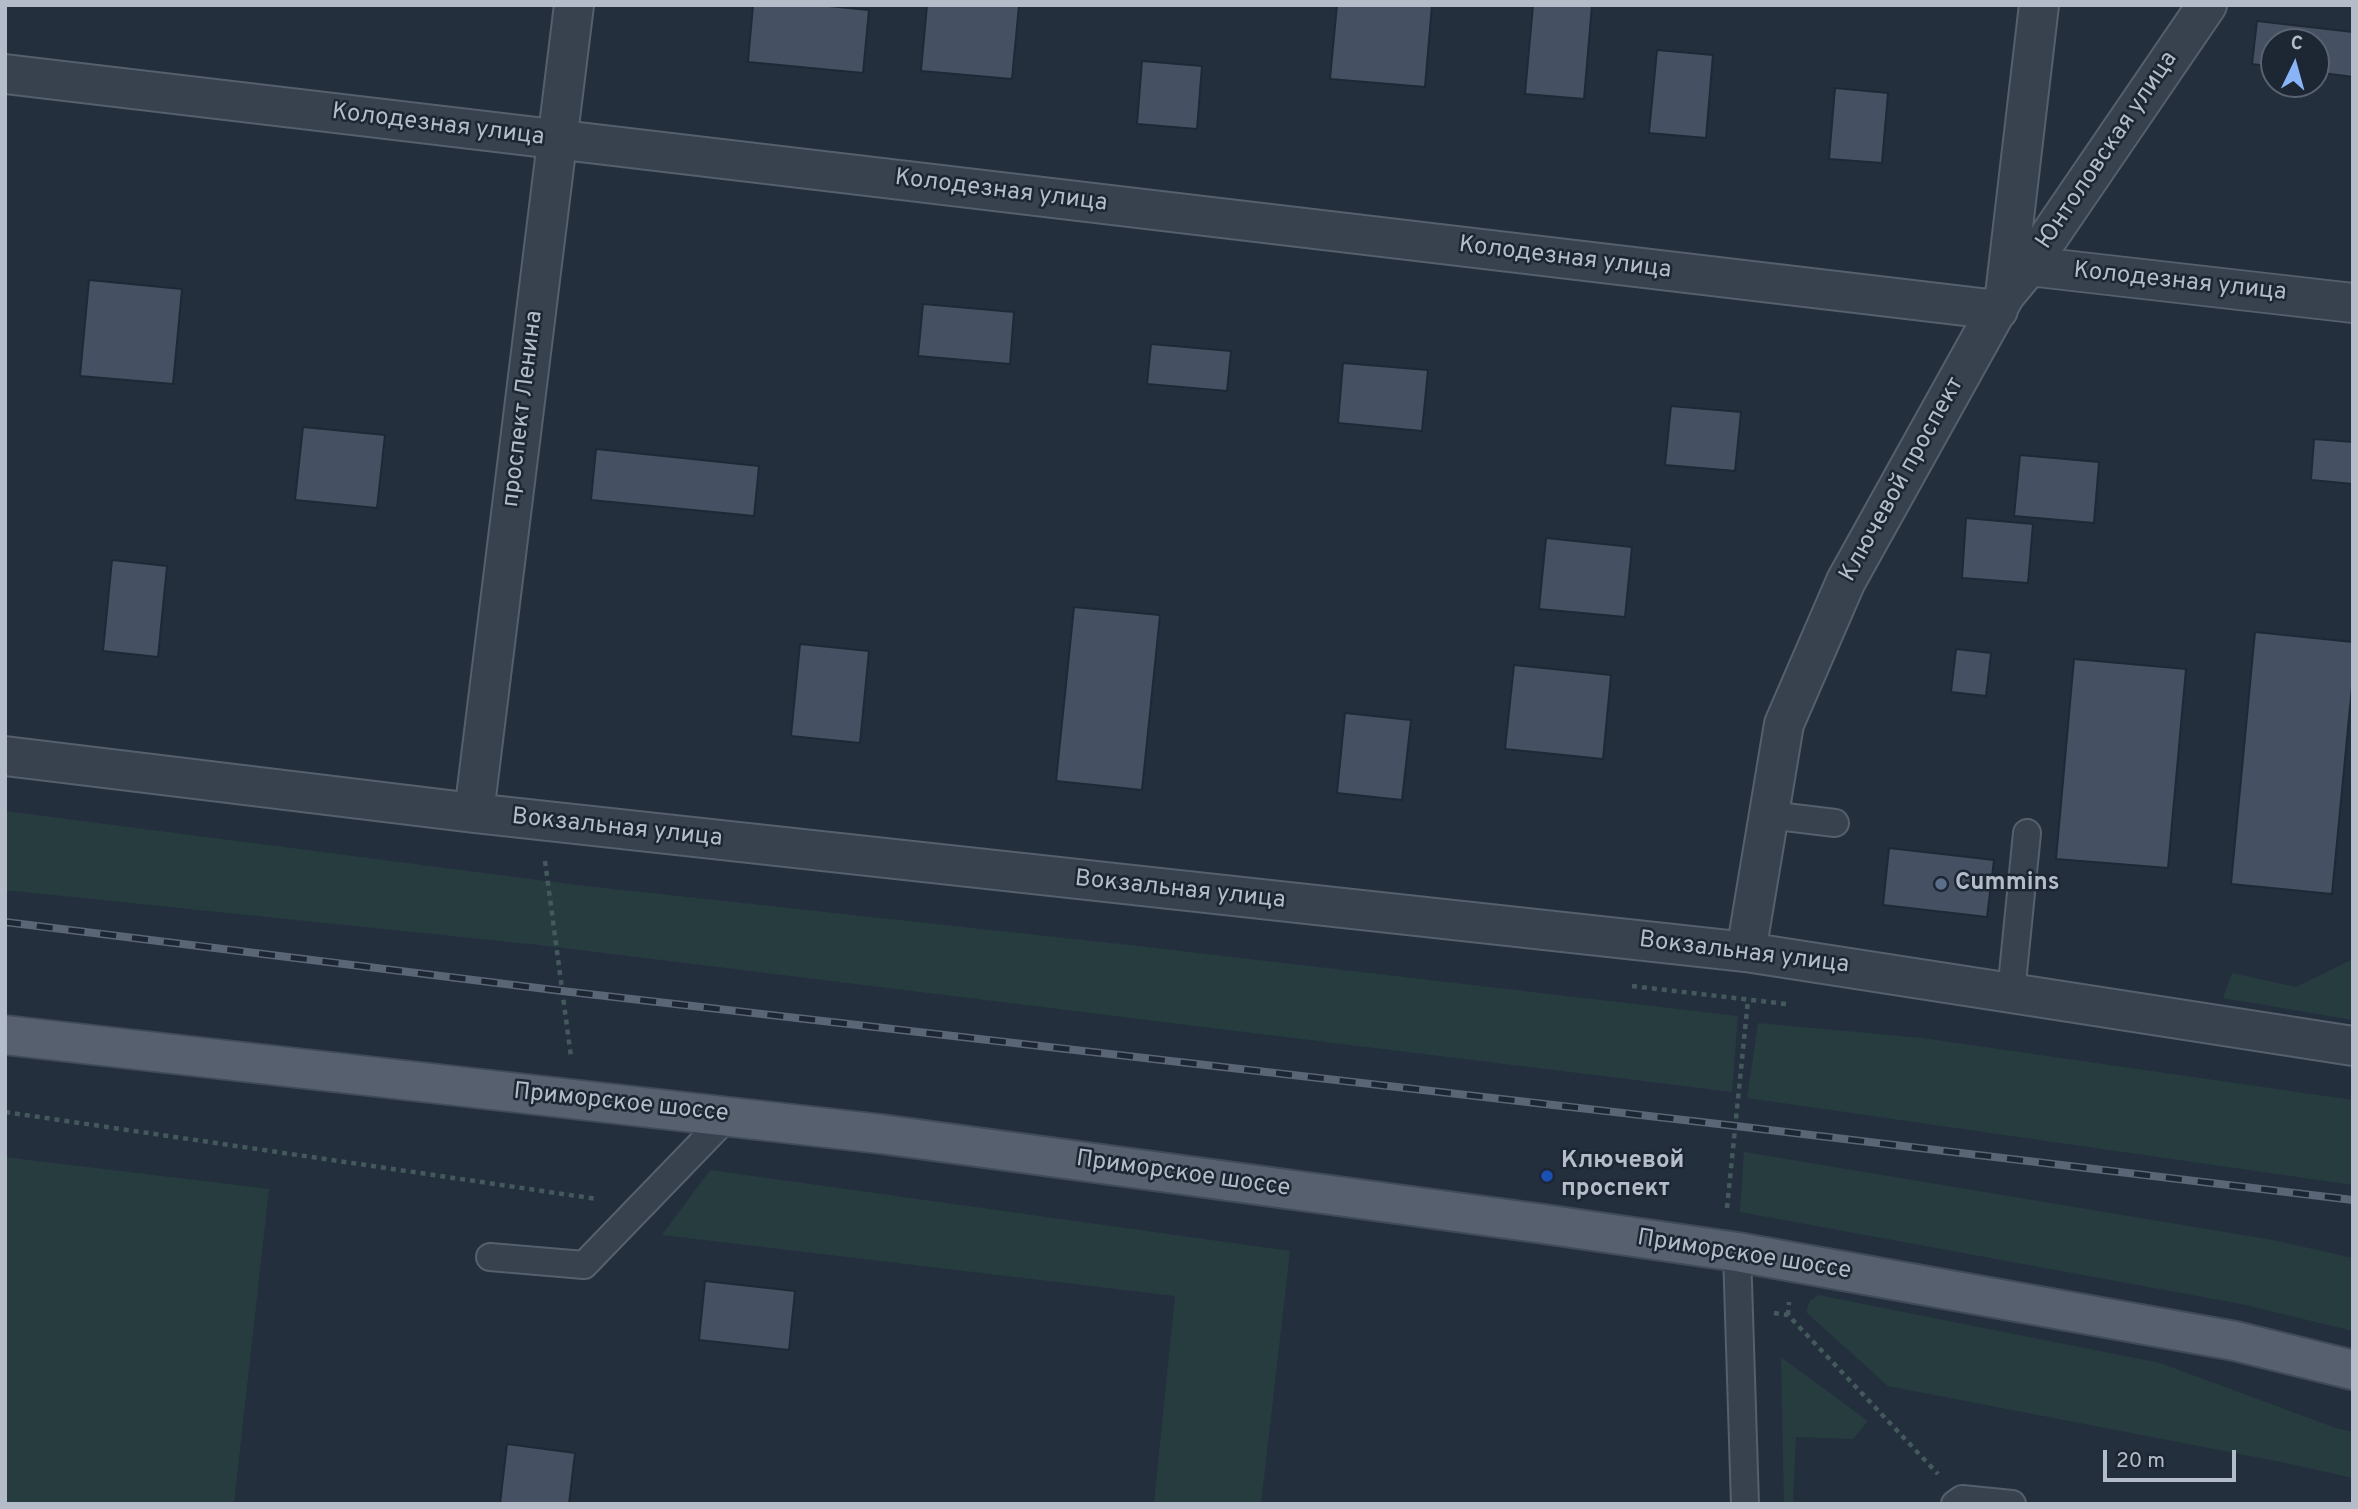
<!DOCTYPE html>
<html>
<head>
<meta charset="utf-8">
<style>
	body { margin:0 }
	#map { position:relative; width:2358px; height:1509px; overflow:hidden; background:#242f3e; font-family:Overpass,sans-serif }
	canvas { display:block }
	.frame { position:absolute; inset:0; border:7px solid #b4bcc9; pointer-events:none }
	.north { position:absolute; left:2260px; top:28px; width:70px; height:70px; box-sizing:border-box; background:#1d2633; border:2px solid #59626f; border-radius:50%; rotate:5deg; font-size:19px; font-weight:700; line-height:28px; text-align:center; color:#b4bcc9 }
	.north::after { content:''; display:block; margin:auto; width:24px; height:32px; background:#8ab4f8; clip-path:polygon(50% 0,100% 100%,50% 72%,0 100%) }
	.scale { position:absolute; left:2103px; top:1450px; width:133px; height:32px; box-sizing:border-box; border:4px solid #b4bcc9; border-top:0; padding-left:9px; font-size:21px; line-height:24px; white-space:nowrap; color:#b4bcc9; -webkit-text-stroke:5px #1d2633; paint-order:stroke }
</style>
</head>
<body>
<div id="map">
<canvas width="2358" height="1509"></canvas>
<div class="frame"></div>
<div class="north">С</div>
<div class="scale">20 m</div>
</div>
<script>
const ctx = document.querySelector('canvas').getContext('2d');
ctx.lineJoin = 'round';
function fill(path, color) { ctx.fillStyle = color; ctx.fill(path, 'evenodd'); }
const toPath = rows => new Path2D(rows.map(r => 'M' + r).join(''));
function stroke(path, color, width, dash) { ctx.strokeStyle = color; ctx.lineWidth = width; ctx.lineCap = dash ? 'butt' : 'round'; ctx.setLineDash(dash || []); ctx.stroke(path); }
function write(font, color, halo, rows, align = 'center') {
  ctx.font = font + ' Overpass,sans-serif'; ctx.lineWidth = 5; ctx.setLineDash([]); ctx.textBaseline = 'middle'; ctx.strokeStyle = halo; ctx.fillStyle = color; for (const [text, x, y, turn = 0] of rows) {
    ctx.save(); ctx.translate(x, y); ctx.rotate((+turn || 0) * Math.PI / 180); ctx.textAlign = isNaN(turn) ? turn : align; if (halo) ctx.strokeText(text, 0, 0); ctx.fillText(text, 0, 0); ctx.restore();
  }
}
const green = toPath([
	[5,811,577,885,1138,946,1738,1016,1732,1092,539,945,5,890],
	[2353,959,2353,1020,2223,998,2232,973,2296,987],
	[1758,1023,1922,1038,2353,1100,2353,1185,1747,1098],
	[1744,1152,2273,1240,2353,1258,2353,1331,2241,1304,1740,1212],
	[5,1157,269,1189,234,1504,5,1504],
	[710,1170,1290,1251,1261,1504,1139,1504,1154,1503,1175,1296,662,1235],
	[1818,1295,2160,1363,2336,1428,2353,1432,2353,1478,2281,1462,1888,1386,1806,1312,1810,1301],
	[1781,1357,1868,1421,1853,1439,1796,1437,1793,1501,1813,1504,1784,1504]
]);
const building = toPath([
	[753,5,818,5,869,10,863,73,748,62,753,5],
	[927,5,1019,5,1012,79,921,71,927,5],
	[1337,5,1432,5,1425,87,1330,79,1337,5],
	[1533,5,1592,5,1584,99,1525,94,1533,5],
	[2257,21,2353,32,2353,77,2316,72,2316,42,2274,42,2274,67,2252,64,2257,21],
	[1657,50,1713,55,1706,138,1649,133,1657,50],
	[1142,61,1202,66,1197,129,1137,124,1142,61],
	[1835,88,1888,93,1882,163,1829,159,1835,88],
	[89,280,182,289,173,384,80,376,89,280],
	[923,304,1014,312,1010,364,918,356,923,304],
	[1151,344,1231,351,1227,391,1147,384,1151,344],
	[1343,363,1428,370,1422,431,1338,423,1343,363],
	[1671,406,1741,412,1735,471,1665,465,1671,406],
	[303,427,385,435,377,508,295,500,303,427],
	[2314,439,2353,442,2353,484,2311,480,2314,439],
	[596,449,759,466,754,516,591,500,596,449],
	[2020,455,2099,462,2094,523,2014,516,2020,455],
	[1966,518,2033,524,2028,583,1962,578,1966,518],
	[1546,538,1632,547,1625,617,1539,609,1546,538],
	[112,560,167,566,158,657,103,651,112,560],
	[1074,607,1160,615,1142,790,1056,781,1074,607],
	[2255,632,2353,642,2353,676,2332,894,2231,884,2255,632],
	[800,644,869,651,860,743,791,736,800,644],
	[1956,649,1991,653,1986,696,1951,692,1956,649],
	[2074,659,2186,669,2168,868,2056,859,2074,659],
	[1514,665,1611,675,1603,759,1505,749,1514,665],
	[1345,713,1411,720,1402,800,1337,793,1345,713],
	[1889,848,1994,860,1987,917,1883,905,1889,848],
	[705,1281,795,1291,789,1350,699,1340,705,1281],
	[507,1444,575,1453,569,1504,500,1504,507,1444]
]);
const path = toPath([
	[545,861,571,1057],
	[1632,986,1786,1004],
	[5,1112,597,1199],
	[1727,1208,1748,1000],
	[1774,1313,1788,1315,1938,1474],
	[1788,1315,1789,1302]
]);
const lane = toPath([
	[1769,815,1835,823],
	[2011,993,2027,833],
	[1737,1252,1745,1504],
	[490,1257,584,1265,728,1116],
	[1955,1504,1962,1499,2012,1504]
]);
const street = toPath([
	[5,74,1998,310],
	[2010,258,2029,266,2353,303],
	[2005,295,2029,266,2207,5],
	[5,756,474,813,1746,952,2353,1046],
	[474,813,574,5],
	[1746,952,1784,724,1846,581,2005,295,2039,5]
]);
const primary = toPath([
	[5,1035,881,1134,1544,1224,1737,1252,2235,1341,2353,1370]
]);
const rail = toPath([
	[5,922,562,991,1736,1126,2353,1200]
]);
const markers = [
	[1941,884,7,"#5c6f8a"],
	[1547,1176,7,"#1a4fb4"]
];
const streetNames = [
	["Колодезная улица",438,126,7],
	["Юнтоловская улица",2108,151,-56],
	["Колодезная улица",1001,192,7],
	["Колодезная улица",1565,259,7],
	["Колодезная улица",2180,283,6],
	["проспект Ленина",524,409,-83],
	["Ключевой проспект",1903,480,-61],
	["Вокзальная улица",617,829,6],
	["Вокзальная улица",1180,891,6],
	["Вокзальная улица",1744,954,7],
	["Приморское шоссе",621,1104,6],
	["Приморское шоссе",1183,1175,8],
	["Приморское шоссе",1744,1256,9]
];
const poiNames = [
	["Cummins",1955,884],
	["Ключевой",1561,1162],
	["проспект",1561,1190]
];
fill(green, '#263c3f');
fill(building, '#455162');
stroke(building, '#1f2835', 2);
stroke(lane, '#565f6c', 30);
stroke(street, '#565f6c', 42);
stroke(primary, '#414a57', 42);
stroke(path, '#44595c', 4.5, [5, 5]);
stroke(lane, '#38414e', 26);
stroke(street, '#38414e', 38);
stroke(primary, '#56606e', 38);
stroke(rail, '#5a6575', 8);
stroke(rail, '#1d2633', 5, [16]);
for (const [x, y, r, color] of markers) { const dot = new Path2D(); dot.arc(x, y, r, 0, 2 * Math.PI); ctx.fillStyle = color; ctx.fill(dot); stroke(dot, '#1d2633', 2.5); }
write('24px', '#b4bcc9', '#1d2633', streetNames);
write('bold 24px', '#b4bcc9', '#1d2633', poiNames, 'left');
</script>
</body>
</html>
